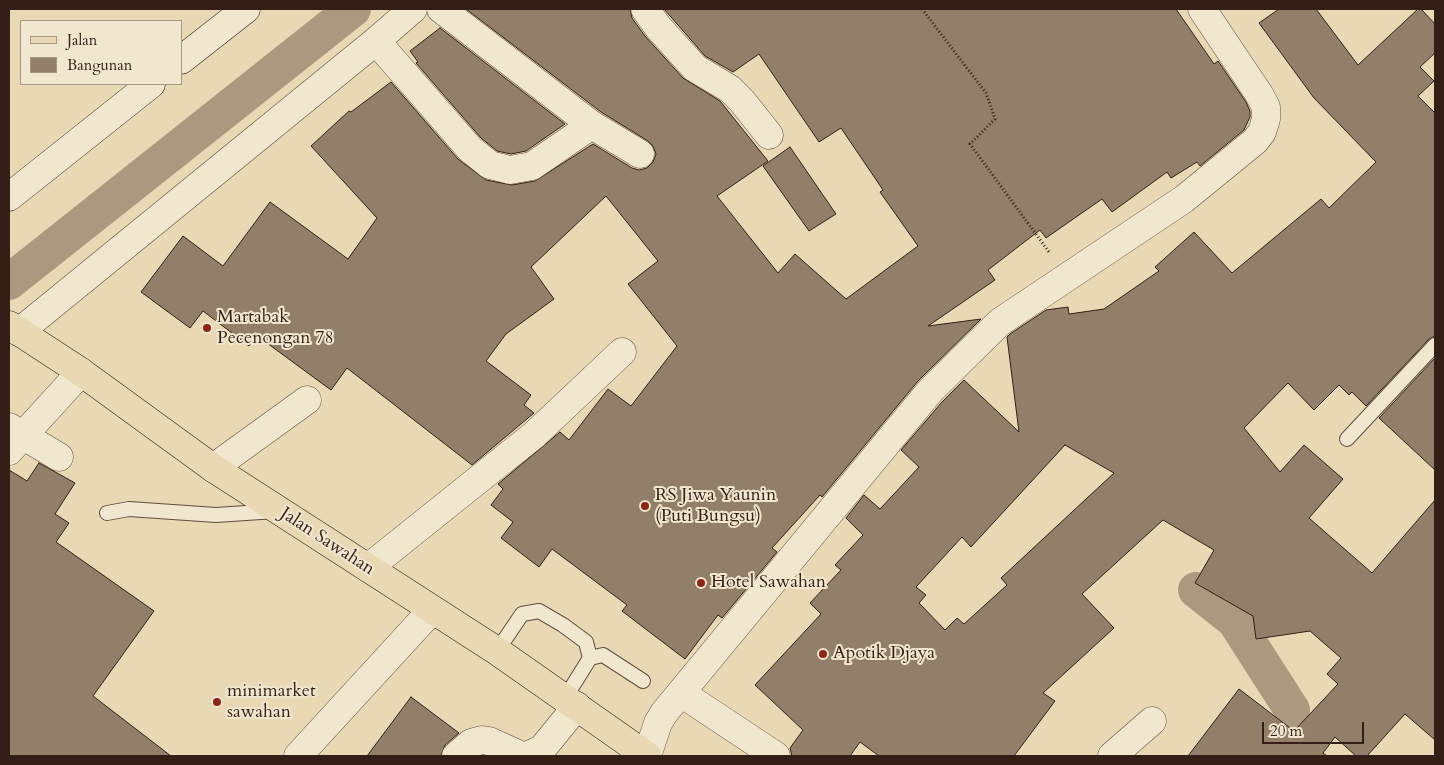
<!DOCTYPE html>
<html>
<head>
<meta charset="utf-8">
<style>
	body { margin:0 }
	#map { position:relative; width:1444px; height:765px; overflow:hidden; background:#e9d8b4; font-family:Cardo,serif }
	canvas { display:block }
	.frame { position:absolute; inset:0; border:10px solid #341f17; pointer-events:none }
	.legend { position:absolute; left:20px; top:20px; width:162px; height:65px; box-sizing:border-box; background:#f1e6ce; border:1px solid #a59685; margin:0; padding:6px 9px; list-style:none; font-size:15px; color:#341f17 }
	.legend li { display:flex; align-items:center; gap:10px; height:25px }
	.legend b { width:25px; border:1px solid #a59685 }
	.scale { position:absolute; left:1262px; top:722px; width:102px; height:22px; box-sizing:border-box; border:2px solid #341f17; border-top:0; padding-left:6px; font-size:15px; line-height:18px; white-space:nowrap; color:#341f17; -webkit-text-stroke:4px #f1e6ce; paint-order:stroke }
</style>
</head>
<body>
<div id="map">
<canvas width="1444" height="765"></canvas>
<div class="frame"></div>
<ul class="legend">
<li><b style="height:6px;background:#e9d8b4"></b>Jalan</li>
<li><b style="height:14px;background:#927f69"></b>Bangunan</li>
</ul>
<div class="scale">20 m</div>
</div>
<script>
const ctx = document.querySelector('canvas').getContext('2d');
ctx.lineJoin = 'round';
const toPath = rows => new Path2D(rows.map(r => 'M' + r).join(''));
function stroke(path, color, width, dash) { ctx.strokeStyle = color; ctx.lineWidth = width; ctx.lineCap = dash ? 'butt' : 'round'; ctx.setLineDash(dash || []); ctx.stroke(path); }
function fill(path, color) { ctx.fillStyle = color; ctx.fill(path, 'evenodd'); }
function write(font, color, halo, rows, align = 'center') {
  ctx.font = font + ' Cardo,serif'; ctx.lineWidth = 4; ctx.setLineDash([]); ctx.textBaseline = 'middle'; ctx.strokeStyle = halo; ctx.fillStyle = color; for (const [text, x, y, turn = 0] of rows) {
    ctx.save(); ctx.translate(x, y); ctx.rotate((+turn || 0) * Math.PI / 180); ctx.textAlign = isNaN(turn) ? turn : align; if (halo) ctx.strokeText(text, 0, 0); ctx.fillText(text, 0, 0); ctx.restore();
  }
}
const canal = toPath([
	[9,282,353,9],
	[1196,590,1235,621,1292,710]
]);
const building = toPath([
	[466,9,630,9,632,18,645,36,683,78,720,101,768,161,717,196,778,273,795,254,846,299,918,246,880,192,883,190,841,128,819,142,759,54,733,72,705,56,664,9,1176,9,1214,64,1218,61,1246,102,1250,111,1250,117,1244,130,1200,166,1197,162,1171,178,1167,172,1112,212,1102,199,1046,238,1040,230,988,270,995,280,928,326,981,319,918,381,822,497,820,495,772,548,777,552,722,618,718,615,685,659,622,611,627,605,552,549,539,567,501,538,513,522,491,505,503,489,498,484,560,432,569,440,608,389,631,406,677,346,628,284,658,261,606,196,531,267,554,299,506,334,486,361,531,395,524,405,534,413,472,465,347,368,331,390,256,335,249,346,203,311,190,328,141,292,183,236,223,266,270,202,348,259,377,218,311,146,349,111,351,112,391,82,458,159,486,180,512,185,535,181,593,144,632,168,639,170,647,168,653,162,656,154,653,146,648,141,601,112,466,9],
	[1279,9,1316,9,1358,65,1418,9,1421,9,1435,24,1435,53,1420,67,1434,81,1418,96,1435,113,1435,336,1429,339,1366,406,1352,392,1349,395,1339,385,1314,410,1288,383,1244,428,1280,472,1304,445,1343,479,1309,518,1372,573,1435,500,1435,740,1405,714,1367,756,1356,756,1335,737,1323,753,1327,756,1188,756,1239,689,1294,731,1338,684,1327,674,1341,658,1310,631,1256,639,1253,616,1195,583,1214,550,1163,520,1082,594,1114,628,1043,693,1055,701,1014,756,879,756,860,742,850,756,792,756,790,748,803,730,755,685,821,614,810,603,841,570,835,565,863,535,846,518,864,495,880,509,919,467,901,450,942,402,964,380,1019,432,1007,337,1010,334,1046,310,1068,307,1069,314,1104,309,1159,271,1155,267,1194,232,1232,273,1321,199,1329,208,1376,162,1314,98,1259,23,1279,9],
	[1065,445,1114,473,1001,578,1007,585,964,624,957,618,945,630,919,603,926,595,916,587,962,537,971,547,1065,445],
	[440,28,565,124,526,151,511,154,497,151,481,138,416,63,418,62,410,51,440,28],
	[790,147,836,214,809,231,763,166,790,147],
	[1435,358,1435,470,1379,418,1435,358],
	[39,463,75,483,55,514,69,523,56,542,154,611,93,696,171,756,9,756,9,470,27,481,39,463],
	[411,697,459,733,445,745,441,756,367,756,411,697]
]);
const path = toPath([
	[922,9,986,93,995,119,970,144,1049,252]
]);
const lane = toPath([
	[1347,439,1435,345],
	[107,513,129,509,216,515,276,511],
	[497,651,522,614,539,611,563,625,586,642,590,658,565,698],
	[590,658,603,655,643,681]
]);
const street = toPath([
	[441,9,592,125,640,154],
	[645,9,658,27,695,68,730,89,742,101,769,135],
	[376,41,470,149,490,165,510,170,532,166,592,125],
	[19,332,376,41,413,9],
	[9,427,59,457],
	[9,451,81,372],
	[213,468,307,400],
	[368,568,534,435,622,352],
	[681,693,776,756],
	[298,756,432,610],
	[456,756,471,743,482,740,489,741,522,756,529,755,542,749,577,706],
	[647,756,658,723,664,713,930,391,1000,322,1184,199,1255,141,1262,132,1266,119,1266,107,1259,94,1202,9],
	[1112,756,1152,721]
]);
const secondary = toPath([
	[181,60,246,9],
	[9,197,151,84]
]);
const primary = toPath([
	[9,325,81,372,213,468,497,651,647,756]
]);
const markers = [
	[207,328,5,"#8f2418"],
	[645,506,5,"#8f2418"],
	[701,583,5,"#8f2418"],
	[823,654,5,"#8f2418"],
	[217,702,5,"#8f2418"]
];
const poiNames = [
	["Martabak",217,318],
	["Pecenongan 78",217,339],
	["RS Jiwa Yaunin",655,496],
	["(Puti Bungsu)",655,517],
	["Hotel Sawahan",711,583],
	["Apotik Djaya",833,654],
	["minimarket",227,692],
	["sawahan",227,713]
];
const streetNames = [
	["Jalan Sawahan",327,542,33]
];
stroke(canal, '#ab997f', 36);
fill(building, '#927f69');
stroke(building, '#341f17', 1);
stroke(lane, '#614d3e', 16);
stroke(street, '#614d3e', 29);
stroke(secondary, '#341f17', 29);
stroke(primary, '#341f17', 29);
stroke(path, '#341f17', 3, [1, 2.5]);
stroke(lane, '#f1e6ce', 14);
stroke(street, '#f1e6ce', 28);
stroke(secondary, '#f1e6ce', 28);
stroke(primary, '#e9d8b4', 28);
for (const [x, y, r, color] of markers) { const dot = new Path2D(); dot.arc(x, y, r, 0, 2 * Math.PI); ctx.fillStyle = color; ctx.fill(dot); stroke(dot, '#f1e6ce', 2); }
write('18px', '#341f17', '#f1e6ce', poiNames, 'left');
write('18px', '#341f17', '#f1e6ce', streetNames);
</script>
</body>
</html>
